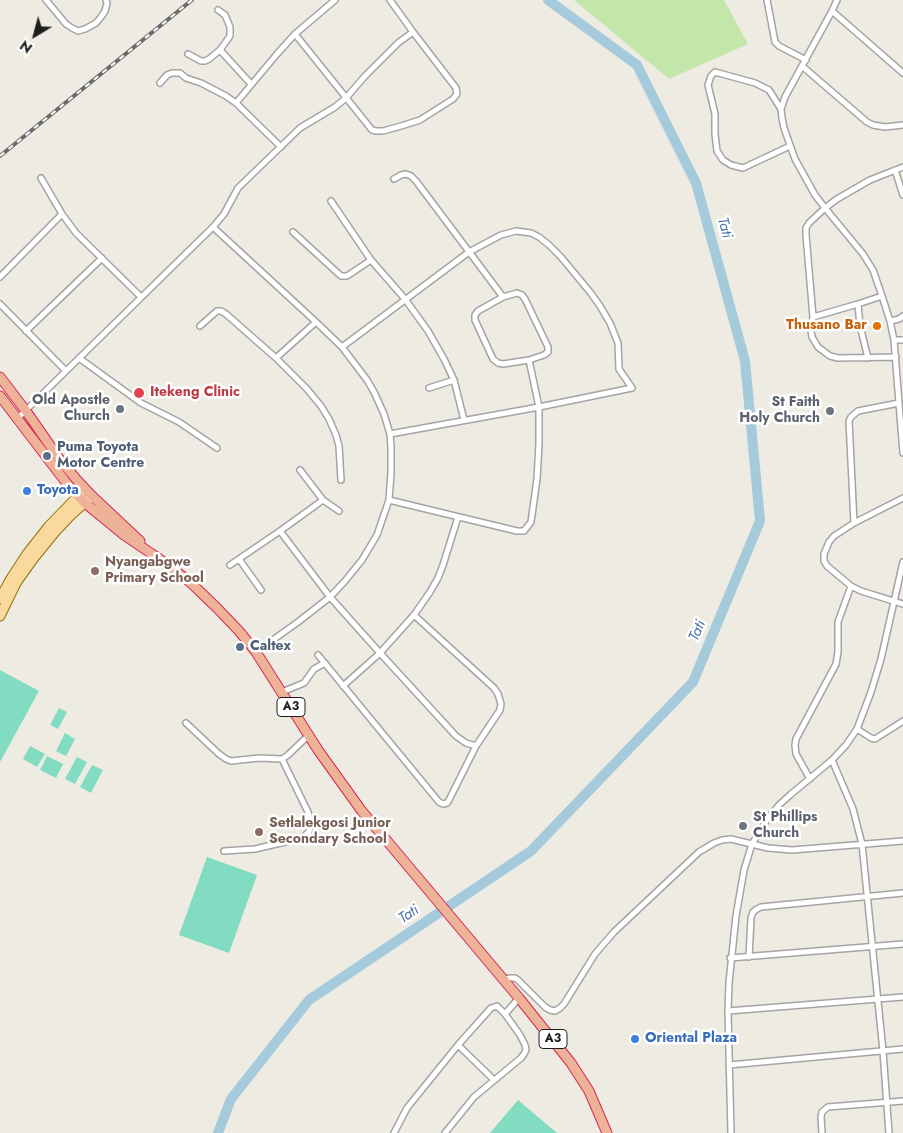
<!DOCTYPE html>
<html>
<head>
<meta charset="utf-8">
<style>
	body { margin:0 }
	#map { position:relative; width:903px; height:1133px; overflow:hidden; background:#eeebe3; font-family:Jost,sans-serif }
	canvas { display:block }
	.north { position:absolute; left:10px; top:10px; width:50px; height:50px; -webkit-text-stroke:4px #fff; paint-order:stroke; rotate:217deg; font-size:14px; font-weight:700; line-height:20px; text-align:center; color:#1d1d1d }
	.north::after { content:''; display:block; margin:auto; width:18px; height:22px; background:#1d1d1d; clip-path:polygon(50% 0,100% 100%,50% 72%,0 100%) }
</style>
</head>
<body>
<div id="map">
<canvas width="903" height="1133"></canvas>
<div class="north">N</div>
</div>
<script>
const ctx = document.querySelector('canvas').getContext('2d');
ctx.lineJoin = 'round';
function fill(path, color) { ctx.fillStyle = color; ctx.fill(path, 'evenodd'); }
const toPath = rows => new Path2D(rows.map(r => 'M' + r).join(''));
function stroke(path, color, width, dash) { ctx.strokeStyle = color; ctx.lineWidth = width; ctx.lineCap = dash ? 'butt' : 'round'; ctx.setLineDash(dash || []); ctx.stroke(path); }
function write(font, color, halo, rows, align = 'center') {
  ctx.font = font + ' Jost,sans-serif'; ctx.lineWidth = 5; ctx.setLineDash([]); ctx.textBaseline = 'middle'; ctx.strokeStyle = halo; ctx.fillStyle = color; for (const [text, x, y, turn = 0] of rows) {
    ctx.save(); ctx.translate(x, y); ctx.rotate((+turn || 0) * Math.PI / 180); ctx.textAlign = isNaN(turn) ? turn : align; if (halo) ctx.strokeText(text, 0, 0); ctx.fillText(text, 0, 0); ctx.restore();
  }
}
const grass = toPath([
	[574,0,724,0,748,44,669,79]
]);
const pitch = toPath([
	[0,670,39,691,0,762],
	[59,708,67,712,58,729,50,725],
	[65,733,75,739,66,756,56,751],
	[30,746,45,754,37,767,23,759],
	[47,756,63,764,56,778,40,770],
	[77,757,87,762,75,784,65,779],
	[92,765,103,770,91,793,80,787],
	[207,857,257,875,229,953,179,935],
	[518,1100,557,1133,490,1133]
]);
const river = toPath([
	[218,1133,231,1099,309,1000,531,851,693,682,760,521,745,361,696,183,637,65,548,0]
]);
const minor = toPath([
	[46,0,66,24,72,28,78,31,85,29,96,23,101,17,105,11,107,3,106,0],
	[767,0,775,42,779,46,806,60],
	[837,0,832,11,785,97,781,109,782,118,784,128,795,159,815,195,825,208,863,254,873,270,882,296,890,321,894,340,903,453],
	[832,11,903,73],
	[295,34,372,130,376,131,383,131,401,126,420,120,453,99,457,94,456,88,413,32,390,0],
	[220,50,251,84],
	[188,54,201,61,205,61,209,59,220,50,230,36,230,27,225,15,218,10],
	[802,66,867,122,873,125,885,127,903,125],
	[160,83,167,75,172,73,180,73,186,78,201,83,226,96,236,103,281,147],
	[236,103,277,54,295,34,335,0],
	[781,109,769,90,755,83,715,72,711,76,708,85,715,114,715,134,717,151,723,160,731,165,743,168,790,146],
	[895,170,903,195],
	[41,178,62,214,76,233,141,297],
	[394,179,401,175,406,174,411,176,416,181,503,297],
	[331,201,371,260,405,299,428,331,444,359,454,380,464,420],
	[213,227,316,322,342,347,367,380,374,392,384,414,390,434,391,447,391,473,389,500,377,535,362,560,345,581,330,597,298,622,256,652],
	[293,232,341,276,347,276,371,260],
	[0,277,62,214],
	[517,293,522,295,525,299,548,347,548,352,544,355,529,360,503,364,498,363,493,359,475,320,475,315,478,311,503,297,517,293],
	[882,296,858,304,813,317,811,330,812,337,818,347,830,356,838,358,896,357],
	[0,304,66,371],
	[858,304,860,326,868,358],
	[813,317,806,235,806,228,809,223,825,208,837,199,870,180,903,167],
	[890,321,899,319,903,316],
	[200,326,217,311,221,311,226,314,276,358,307,389,321,406,329,419,336,435,339,446,341,480],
	[26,331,102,258],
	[894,340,903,340],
	[342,347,469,252,501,235,516,231,531,233,539,237,549,245,561,257,590,292,600,306,610,323,618,343,619,369,632,388,539,407,390,434],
	[79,358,141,403,179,422,217,448],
	[276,358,316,322],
	[429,388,454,380],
	[17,419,213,227,224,214,238,188,300,128,335,107,346,98,365,76,398,43,413,32],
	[300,470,323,500,339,511],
	[903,498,854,523,834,536,829,542,824,554,824,561,827,566,851,586,861,591,903,604],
	[389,500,517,531,524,531,531,522,537,479,539,444,539,407,529,360],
	[854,523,849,421,851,417,858,411,899,403],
	[280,531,330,597,380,653,456,736,466,743,476,746,500,710,501,704,498,694,494,688,414,615],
	[239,559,261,590],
	[230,565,280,531,323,500],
	[318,655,439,802,443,804,447,803,449,800,476,746],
	[343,686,380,653,414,615,430,592,438,578,443,565,458,517],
	[282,692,304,683,314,669,325,663],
	[186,723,219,754,226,759,231,761,259,758,282,759,288,755,309,735],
	[857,729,871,738,875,739,903,721],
	[832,760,853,809,862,844,883,1051,889,1133],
	[810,779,796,754,795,745,796,739,836,664,838,652,838,622,851,586],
	[224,851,255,849,302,838,309,832,311,822,308,812,282,759],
	[749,957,751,918,753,912,757,909,761,907,903,893],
	[730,958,903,944],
	[503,979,511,978,515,978,518,980,545,1007,550,1010,555,1011,560,1008,564,1004,595,954,614,932,699,852,714,843,722,840,731,839,768,848,792,850,903,841],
	[728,1011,903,997],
	[505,1014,519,998],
	[458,1045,494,1080],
	[729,1065,903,1049],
	[394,1133,407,1108,458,1045,491,1008,497,1006,505,1014,520,1035,525,1045,526,1050,524,1054,521,1058,474,1097,445,1133],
	[731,1133,728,1011,729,983,736,916,744,870,752,844,768,818,779,805,790,795,832,760,846,745,857,729,871,692,881,659,903,562],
	[822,1133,821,1117,822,1112,828,1107,903,1101]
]);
const primary = toPath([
	[0,599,10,580,27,554,49,526,85,489],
	[0,616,16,583,33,559,55,532,70,516,92,496]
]);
const trunk = toPath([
	[0,377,26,411,58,457,76,479,92,496,140,541],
	[0,396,68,485,85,503,124,535,161,560,190,582,217,608,239,631,256,652,318,750,361,810,519,998,571,1063,589,1091,607,1133]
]);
const rail = toPath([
	[0,156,192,0]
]);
const markers = [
	[877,326,5,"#e8710a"],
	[139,393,6,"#e0444e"],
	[120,409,5,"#6b7280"],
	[830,411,5,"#6b7280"],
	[47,456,5,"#5c6f8a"],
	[27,491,5,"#3f7fe0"],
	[95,571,5,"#8d6e63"],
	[240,647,5,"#5c6f8a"],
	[743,826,5,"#6b7280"],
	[259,832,5,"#8d6e63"],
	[635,1039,5,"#3f7fe0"]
];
const shields = [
	[291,707,28],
	[553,1039,28]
];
const shieldNames = [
	["A3",291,707],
	["A3",553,1039]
];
const foodNames = [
	["Thusano Bar",867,326]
];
const healthNames = [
	["Itekeng Clinic",150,393]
];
const worshipNames = [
	["Old Apostle",110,401],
	["Church",110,417],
	["St Faith",820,403],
	["Holy Church",820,419],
	["St Phillips",753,818,"left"],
	["Church",753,834,"left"]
];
const serviceNames = [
	["Puma Toyota",57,448],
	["Motor Centre",57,464],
	["Caltex",250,647]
];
const shopNames = [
	["Toyota",37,491],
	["Oriental Plaza",645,1039]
];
const educationNames = [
	["Nyangabgwe",105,563],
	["Primary School",105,579],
	["Setlalekgosi Junior",269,824],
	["Secondary School",269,840]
];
const waterNames = [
	["Tati",724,228,75],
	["Tati",698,631,-67],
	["Tati",409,915,-34]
];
fill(grass, '#c3e7aa');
fill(pitch, '#82dcc1');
stroke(river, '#a4cadb', 10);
stroke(minor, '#a4a4a4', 8);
stroke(primary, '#926f04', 11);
stroke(trunk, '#d42854', 11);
stroke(minor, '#fff', 5);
stroke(primary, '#f9d99d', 9);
stroke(trunk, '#eeb299', 9);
stroke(rail, '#6b6b6b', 4);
stroke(rail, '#fff', 2, [5.5]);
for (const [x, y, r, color] of markers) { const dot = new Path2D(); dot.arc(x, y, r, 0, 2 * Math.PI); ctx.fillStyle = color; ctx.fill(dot); stroke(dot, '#fff', 2); }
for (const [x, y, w] of shields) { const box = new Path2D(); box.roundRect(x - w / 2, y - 9.5, w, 19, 4); ctx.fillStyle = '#fff'; ctx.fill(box); stroke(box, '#1d1d1d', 1); }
write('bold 12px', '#1d1d1d', null, shieldNames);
write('bold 14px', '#c56008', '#fff', foodNames, 'right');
write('bold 14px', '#be3a42', '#fff', healthNames, 'left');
write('bold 14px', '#5b616d', '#fff', worshipNames, 'right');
write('bold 14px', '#4e5e75', '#fff', serviceNames, 'left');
write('bold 14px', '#366cbe', '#fff', shopNames, 'left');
write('bold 14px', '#785e54', '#fff', educationNames, 'left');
write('italic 15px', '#4c73aa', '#fff', waterNames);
</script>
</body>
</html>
